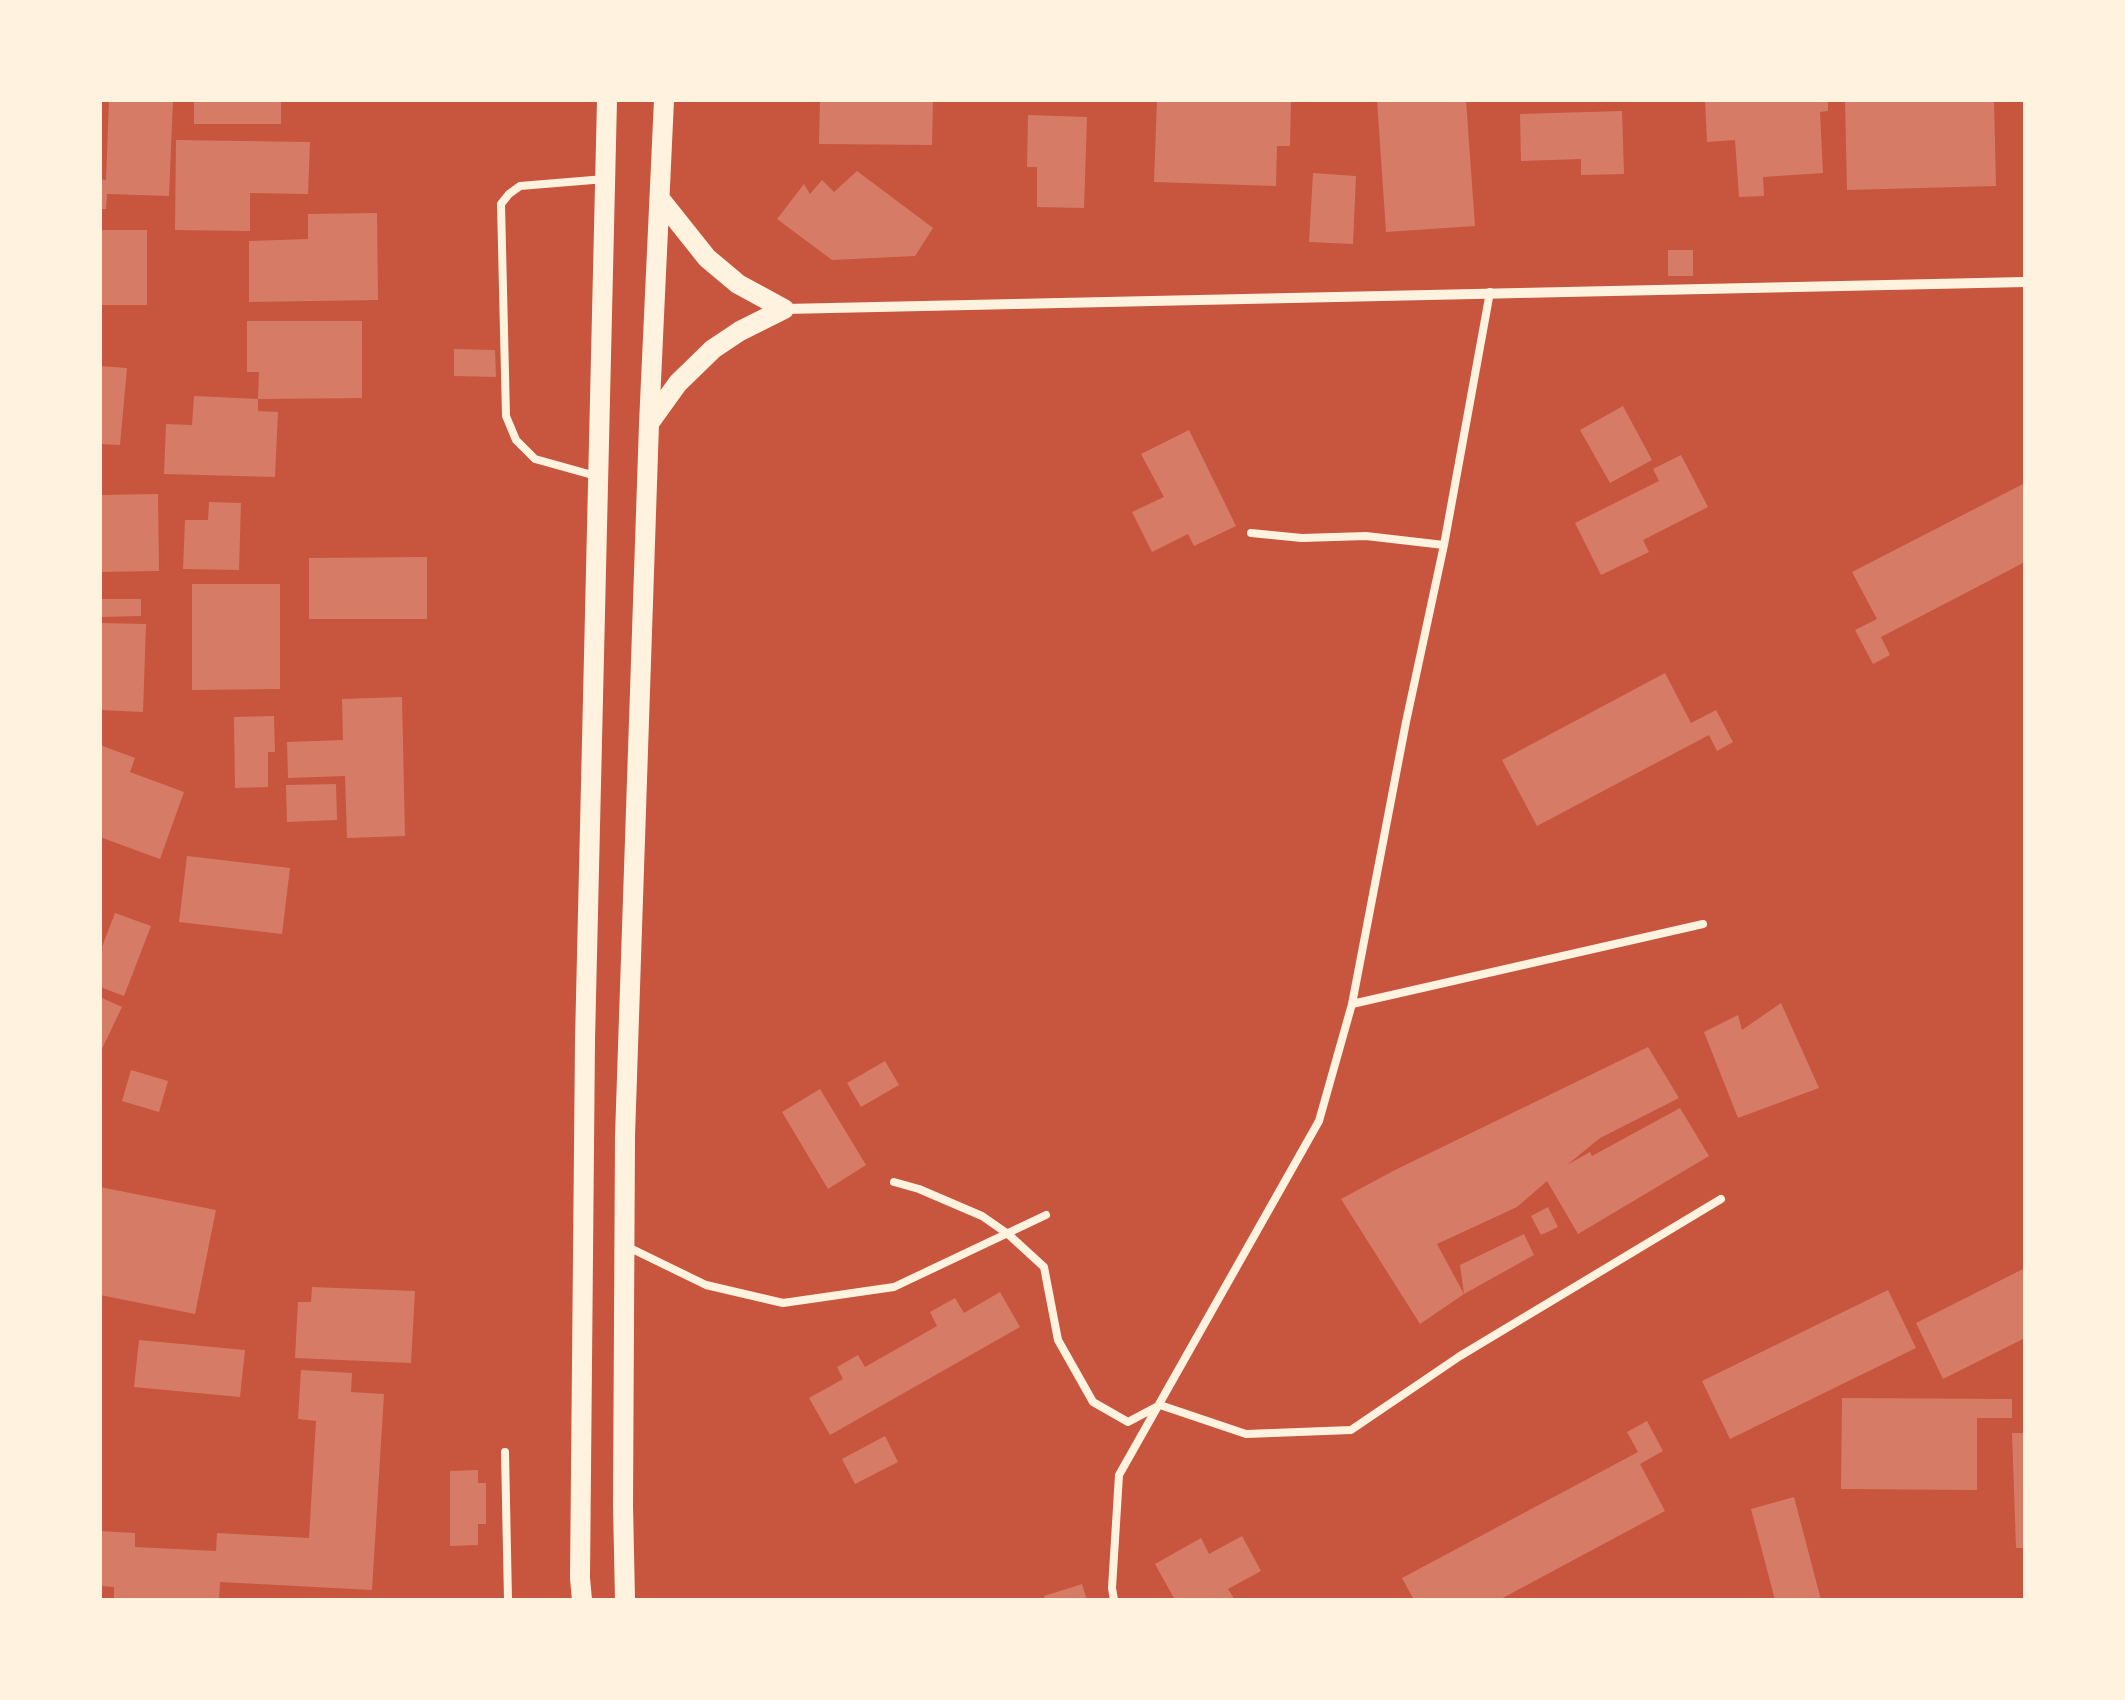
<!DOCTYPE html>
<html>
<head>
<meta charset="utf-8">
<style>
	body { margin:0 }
	#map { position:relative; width:2125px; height:1700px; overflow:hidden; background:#c8553d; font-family:Georgia,serif }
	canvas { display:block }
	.frame { position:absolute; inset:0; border:102px solid #fff3e0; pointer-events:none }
</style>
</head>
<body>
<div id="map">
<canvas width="2125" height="1700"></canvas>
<div class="frame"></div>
</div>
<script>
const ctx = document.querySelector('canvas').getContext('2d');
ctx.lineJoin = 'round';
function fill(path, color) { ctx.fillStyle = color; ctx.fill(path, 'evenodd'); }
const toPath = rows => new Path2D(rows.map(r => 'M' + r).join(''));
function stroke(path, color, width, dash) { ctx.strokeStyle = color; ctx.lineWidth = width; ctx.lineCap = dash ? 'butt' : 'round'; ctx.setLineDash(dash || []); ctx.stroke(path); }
const building = toPath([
	[109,100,173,100,169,196,107,194,106,209,100,209,100,179,106,180],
	[194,100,281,100,281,124,194,124],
	[820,100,933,100,932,145,819,144],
	[1157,100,1291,100,1290,146,1277,146,1276,186,1154,182],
	[1377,100,1466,100,1475,226,1386,232],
	[1705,100,1828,100,1828,111,1820,112,1823,173,1763,177,1764,196,1739,197,1735,140,1707,142],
	[1845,100,1994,100,1996,186,1847,190],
	[1622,111,1624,174,1581,175,1581,159,1521,161,1520,114],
	[1028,115,1087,117,1084,208,1037,207,1037,167,1027,167],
	[176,140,310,142,308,194,250,193,250,231,175,230],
	[857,171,933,228,915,256,832,260,777,219,804,184,810,194,822,180,834,192],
	[1313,173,1356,176,1353,244,1309,242],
	[377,213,378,300,249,302,249,241,308,239,308,214],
	[100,230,147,230,147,305,100,305],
	[1668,250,1693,250,1693,276,1668,276],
	[247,321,362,321,362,398,258,399,259,372,247,372],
	[454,349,495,350,496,377,454,376],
	[100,366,127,368,120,445,100,444],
	[194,396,258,399,258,411,278,412,275,477,164,474,166,424,192,425],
	[1623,406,1652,460,1610,483,1580,430],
	[1189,430,1236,526,1194,546,1188,534,1152,552,1132,512,1164,497,1141,454],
	[1681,455,1708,507,1643,540,1649,552,1601,575,1575,523,1659,481,1653,469],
	[2025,483,2025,562,1881,637,1890,655,1873,664,1855,630,1877,619,1852,572],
	[158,494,159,571,100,572,100,495],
	[209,502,241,503,239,570,183,569,185,520,208,520],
	[427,557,427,619,309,619,309,558],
	[192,584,280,584,280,689,192,690],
	[100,599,141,599,141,616,100,617],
	[100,623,146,624,143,712,100,710],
	[1665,673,1691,723,1716,710,1733,742,1717,751,1709,735,1537,826,1502,760],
	[402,697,405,836,347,838,345,776,288,778,287,742,343,740,342,699],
	[274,716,275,752,268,752,268,787,235,788,234,717],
	[100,745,135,758,130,772,184,792,160,859,100,837],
	[336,784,337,820,287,822,286,785],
	[187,856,290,868,282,934,179,922],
	[115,913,151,926,124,996,100,987,100,952],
	[100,997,122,1007,100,1053],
	[1781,1003,1819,1088,1738,1118,1704,1032,1738,1015,1742,1030],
	[1648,1047,1679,1098,1600,1138,1567,1165,1590,1152,1592,1156,1680,1108,1709,1156,1578,1234,1547,1181,1517,1207,1437,1244,1464,1294,1420,1324,1341,1199,1395,1170],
	[885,1061,899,1085,861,1107,847,1083],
	[131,1070,168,1081,159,1112,122,1101],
	[820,1089,866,1165,828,1189,782,1112],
	[100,1187,216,1210,195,1314,100,1295],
	[1548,1207,1558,1227,1541,1235,1531,1216],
	[1524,1234,1534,1255,1464,1294,1460,1265],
	[2025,1268,2025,1338,1943,1379,1916,1323],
	[312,1287,415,1291,411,1363,295,1358,298,1302,311,1302],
	[1888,1290,1916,1348,1730,1439,1702,1381],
	[1000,1292,1020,1327,830,1435,809,1398,843,1379,837,1367,858,1355,865,1367,937,1326,930,1312,955,1298,964,1313],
	[139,1340,245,1350,240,1397,134,1387],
	[301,1370,352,1373,351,1392,384,1394,372,1590,220,1582,219,1600,114,1600,114,1587,100,1586,100,1531,135,1533,135,1547,216,1551,217,1533,309,1538,316,1421,298,1419],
	[1842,1398,2012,1399,2012,1418,1977,1418,1977,1490,1841,1489],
	[1647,1421,1663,1451,1640,1464,1665,1511,1499,1600,1414,1600,1402,1578,1638,1452,1627,1432],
	[2012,1433,2025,1433,2025,1548,2016,1548],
	[885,1436,898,1462,855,1484,842,1459],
	[478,1470,478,1483,486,1483,486,1524,478,1524,478,1545,450,1546,450,1471],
	[1794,1497,1821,1600,1775,1600,1751,1509],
	[1242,1536,1261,1571,1228,1589,1235,1600,1175,1600,1155,1564,1201,1538,1209,1554],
	[1082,1584,1087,1600,1045,1600,1044,1596]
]);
const service = toPath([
	[596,476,535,459,516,440,506,416,501,204,509,194,520,186,605,179],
	[1251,533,1302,538,1366,536,1444,545],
	[1352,1004,1703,924],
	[894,1182,919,1189,982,1216,1008,1234,1044,1267,1058,1340,1093,1402,1128,1422,1160,1405,1246,1434,1351,1430,1460,1356,1721,1199],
	[628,1247,706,1285,783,1303,894,1287,1046,1215],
	[505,1452,508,1600],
	[1114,1600,1112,1588,1119,1475,1319,1121,1352,1004,1406,722,1444,545,1490,292]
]);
const minor = toPath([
	[785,309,2025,282]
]);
const secondary = toPath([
	[660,199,707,258,738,284,784,309],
	[650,422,678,383,713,349,740,331,784,309],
	[582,1600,580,1578,585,1040,607,100],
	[625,1600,623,1505,625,1136,649,424,664,100]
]);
fill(building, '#d67c66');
stroke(service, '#fff3e0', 8);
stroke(minor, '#fff3e0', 10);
stroke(secondary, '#fff3e0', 20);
</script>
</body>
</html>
